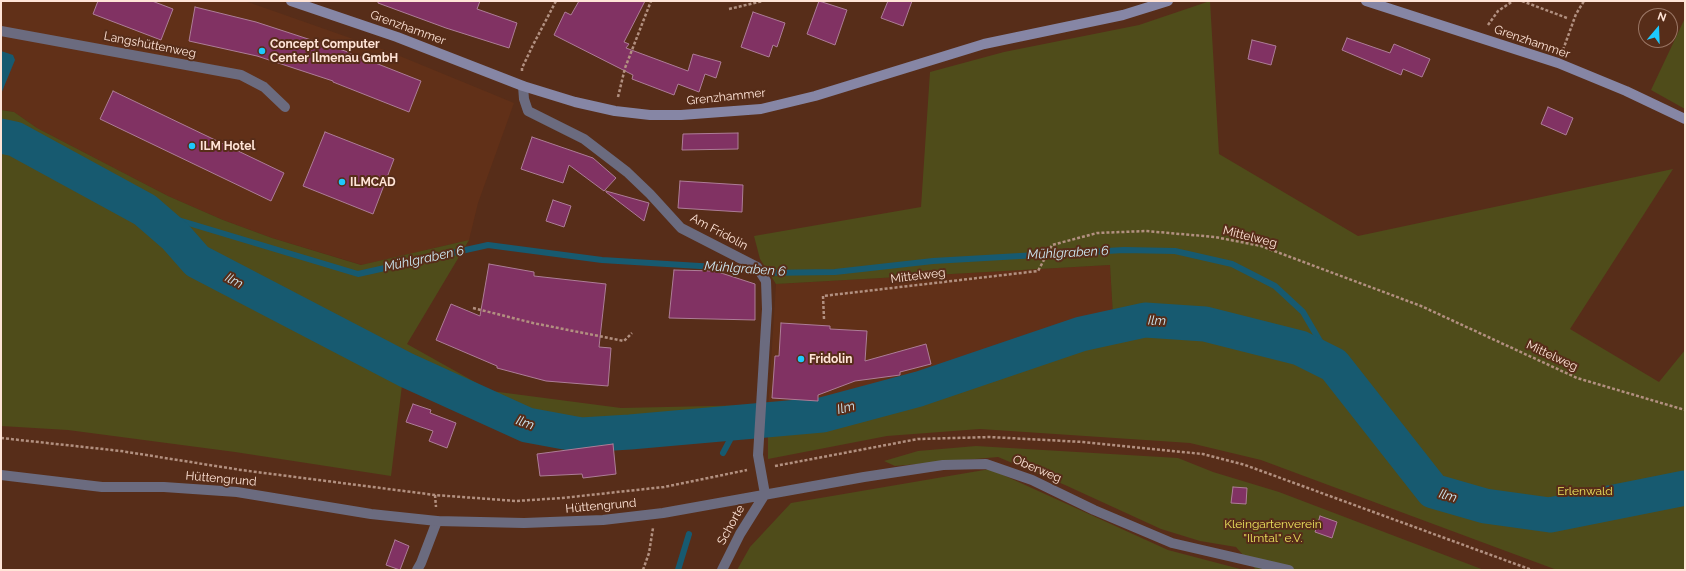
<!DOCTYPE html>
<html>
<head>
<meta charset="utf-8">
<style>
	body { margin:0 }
	#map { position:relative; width:1686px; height:571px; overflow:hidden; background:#572d19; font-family:Raleway,sans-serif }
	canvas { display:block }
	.frame { position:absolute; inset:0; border:2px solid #ffe4d7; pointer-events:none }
	.north { position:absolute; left:1638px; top:8px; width:40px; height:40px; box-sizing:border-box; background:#572d19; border:1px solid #9a7665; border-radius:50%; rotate:19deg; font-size:11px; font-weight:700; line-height:16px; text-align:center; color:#ffe4d7 }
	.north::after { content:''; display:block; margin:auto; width:14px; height:18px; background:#1dc9fd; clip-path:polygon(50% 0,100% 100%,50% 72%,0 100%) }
</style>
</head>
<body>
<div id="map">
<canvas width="1686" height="571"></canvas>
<div class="frame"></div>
<div class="north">N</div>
</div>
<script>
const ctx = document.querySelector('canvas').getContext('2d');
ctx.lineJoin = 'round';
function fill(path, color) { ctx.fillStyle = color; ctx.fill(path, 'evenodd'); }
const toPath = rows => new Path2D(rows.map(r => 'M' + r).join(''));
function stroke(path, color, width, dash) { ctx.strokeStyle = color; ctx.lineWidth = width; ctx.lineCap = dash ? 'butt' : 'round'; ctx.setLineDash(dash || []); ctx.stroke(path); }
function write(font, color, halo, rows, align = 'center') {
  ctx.font = font + ' Raleway,sans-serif'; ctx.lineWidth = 4; ctx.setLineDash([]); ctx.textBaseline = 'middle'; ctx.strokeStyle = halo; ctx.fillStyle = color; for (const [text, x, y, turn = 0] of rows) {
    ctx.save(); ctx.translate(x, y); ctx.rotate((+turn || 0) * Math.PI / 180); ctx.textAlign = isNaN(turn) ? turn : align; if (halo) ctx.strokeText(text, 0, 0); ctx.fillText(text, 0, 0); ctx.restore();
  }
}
const built = toPath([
	[1,1,245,1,390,52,514,103,478,203,469,240,362,265,272,238,223,220,168,196,37,128,14,112,1,110],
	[1110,265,1113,316,917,380,824,422,768,410,776,284]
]);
const green = toPath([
	[1210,1,1219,154,1358,236,1673,169,1570,329,1659,382,1685,350,1685,570,1557,570,1261,460,1190,443,980,429,887,436,768,459,768,410,824,422,917,380,1113,316,1110,265,776,284,760,259,754,236,921,207,930,72,1004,52,1139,25],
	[1685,18,1685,109,1651,90],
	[1,110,14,112,37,128,168,196,223,220,272,238,361,265,469,240,407,344,491,391,621,408,756,405,747,436,569,440,537,436,460,404,403,377,391,476,235,452,68,430,1,426],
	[976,446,1178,458,1213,472,1279,492,1484,570,1256,570,1236,547,1200,541,1161,529,1065,485,998,457,895,466,884,461,918,451],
	[990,469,1168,550,1244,570,737,570,750,547,791,503]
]);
const water = toPath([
	[1,51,13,55,15,60,1,94]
]);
const stream = toPath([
	[145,210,358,274,488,245,602,260,732,268,763,273,835,272,933,261,1124,250,1175,251,1232,264,1275,286,1303,312,1334,365],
	[723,453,740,421],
	[678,570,689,534]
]);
const river = toPath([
	[1,136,15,139,145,210,175,236,197,261,406,370,527,425,581,435,630,432,822,415,919,389,1081,334,1145,320,1205,324,1300,348,1334,365,1433,491,1485,506,1550,515,1685,488]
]);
const building = toPath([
	[98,1,152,1,173,9,161,40,93,14,98,1],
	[378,1,480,1,477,9,517,23,509,48,446,28,378,3,378,1],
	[579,1,645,1,624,42,629,44,626,48,688,71,693,54,721,62,716,78,705,74,699,92,678,84,674,95,632,79,633,75,554,35,565,12,571,15,579,1],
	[819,1,847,10,835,45,807,34,819,1],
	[888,1,912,1,903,26,881,18,888,1],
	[195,7,256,22,345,51,421,81,409,112,333,82,333,81,257,56,189,41,195,7],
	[753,12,785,23,777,47,773,45,769,57,741,47,753,12],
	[1347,38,1390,53,1394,44,1430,59,1422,77,1403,69,1401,75,1342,50,1347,38],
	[1252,40,1276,46,1271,65,1248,59,1252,40],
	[113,91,284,173,271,201,100,119,113,91],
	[1548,107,1573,118,1566,135,1541,124,1548,107],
	[325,132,394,159,373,214,303,186,325,132],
	[738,133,738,149,682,150,683,134,738,133],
	[532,137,593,158,616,178,604,191,569,165,563,183,521,169,532,137],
	[680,181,743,185,742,212,678,208,680,181],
	[606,191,649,203,644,221,606,192,606,191],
	[553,200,571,206,564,227,546,221,553,200],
	[489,264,534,272,534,276,606,284,599,347,611,348,608,386,546,381,497,368,497,366,436,340,451,304,480,316,489,264],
	[674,270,715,271,755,284,755,320,669,318,674,270],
	[781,323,830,326,830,329,867,331,865,361,926,344,931,364,900,372,900,375,855,381,818,395,818,401,772,398,775,356,779,356,781,323],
	[413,404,431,410,430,413,456,423,447,448,429,441,433,431,406,422,413,404],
	[613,444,616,474,583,478,582,474,540,476,537,454,613,444],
	[1233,487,1247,488,1246,504,1231,503,1233,487],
	[1320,516,1337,522,1332,538,1315,532,1320,516],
	[395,540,409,546,400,570,386,565,395,540]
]);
const path = toPath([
	[1522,1,1567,18],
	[729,9,763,1],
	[1488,25,1498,11,1513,1],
	[1563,50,1576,14,1584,1],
	[522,71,522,68,533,45,556,1],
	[618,97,625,68,651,1],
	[473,308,533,323,624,341,632,333],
	[824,319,823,296,1038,271,1052,245,1097,233,1146,231,1215,237,1261,246,1421,306,1577,378,1685,410],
	[1,438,121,451,241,470,435,495,516,501,562,498,664,487,747,470],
	[775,466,918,439,990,437,1083,442,1203,454,1245,465,1532,570],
	[435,495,436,507],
	[643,570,649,553,653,528]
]);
const service = toPath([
	[1,31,241,75,264,87,285,107],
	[417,570,421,563,437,521]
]);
const minor = toPath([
	[523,86,524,99,528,111,584,139,627,172,650,194,681,228,757,267,766,281,767,309,758,455,765,494],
	[1,475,102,487,164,487,237,492,371,514,437,521,524,523,603,520,663,513,864,477,943,465,986,464,1032,480,1094,510,1172,543,1289,570],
	[722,570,740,534,765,494]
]);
const secondary = toPath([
	[291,1,397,37,523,86,575,102,615,111,650,115,681,115,761,109,815,96,984,44,1123,15,1168,1],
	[1366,1,1558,63,1626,91,1685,119]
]);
const markers = [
	[262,51,4,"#1dc9fd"],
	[192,146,4,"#1dc9fd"],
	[342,182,4,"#1dc9fd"],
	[801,359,4,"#1dc9fd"]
];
const streetNames = [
	["Grenzhammer",408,28,20],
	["Grenzhammer",1532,42,19],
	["Langshüttenweg",150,45,11],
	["Grenzhammer",726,97,-6],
	["Am Fridolin",719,232,28],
	["Mittelweg",1250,237,14],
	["Mittelweg",918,276,-7],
	["Mittelweg",1552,356,25],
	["Oberweg",1037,469,23],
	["Hüttengrund",221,479,5],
	["Hüttengrund",601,506,-5],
	["Schorte",731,525,-61]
];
const poiNames = [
	["Concept Computer",270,44],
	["Center Ilmenau GmbH",270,58],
	["ILM Hotel",200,146],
	["ILMCAD",350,182],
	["Fridolin",809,359]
];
const parkNames = [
	["Erlenwald",1585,491],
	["Kleingartenverein",1273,524],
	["\"Ilmtal\" e.V.",1273,538]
];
const waterNames = [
	["Mühlgraben 6",1068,253,-3],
	["Mühlgraben 6",424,259,-12],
	["Mühlgraben 6",745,269,4],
	["Ilm",234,281,28],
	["Ilm",1157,321,2],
	["Ilm",846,408,-15],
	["Ilm",525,423,19],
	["Ilm",1448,496,16]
];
fill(built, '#613018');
fill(green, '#4f4c1a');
fill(water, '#175a70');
stroke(stream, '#175a70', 6);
stroke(river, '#175a70', 35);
fill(building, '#813263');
stroke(building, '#ad7d97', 1);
stroke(path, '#b29080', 2.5, [3, 2]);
stroke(service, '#6b6b7f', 10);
stroke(minor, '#6b6b7f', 10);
stroke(secondary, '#8686a5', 10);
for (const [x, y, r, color] of markers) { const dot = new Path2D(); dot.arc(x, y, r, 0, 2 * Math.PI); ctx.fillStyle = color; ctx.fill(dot); stroke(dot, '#572d19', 1.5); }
write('12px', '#ffe4d7', '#572d19', streetNames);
write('bold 12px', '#ffe4d7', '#572d19', poiNames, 'left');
write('12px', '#ebe25d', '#572d19', parkNames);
write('italic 13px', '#cde7f2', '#572d19', waterNames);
</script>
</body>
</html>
